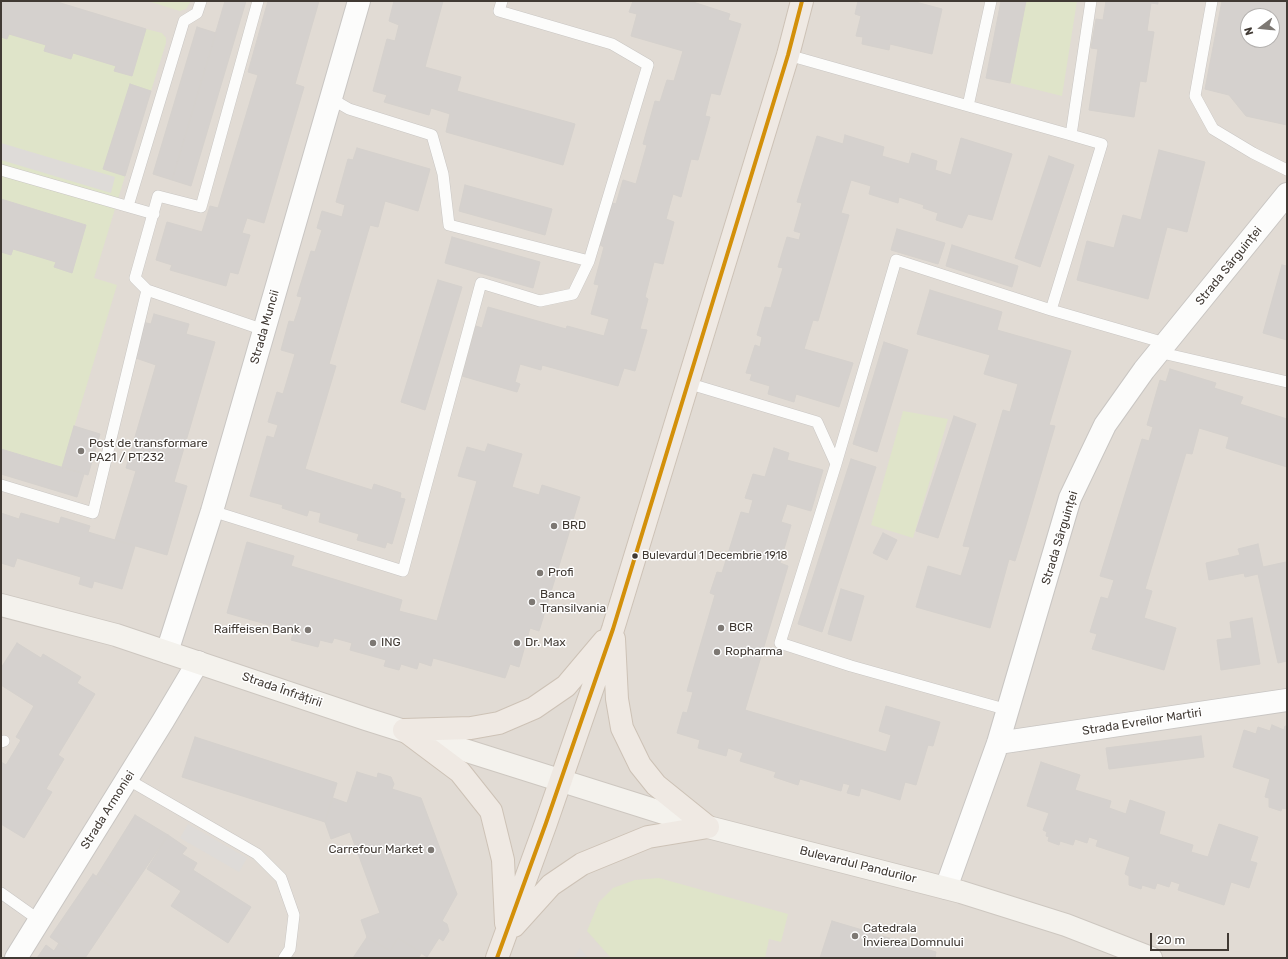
<!DOCTYPE html>
<html>
<head>
<meta charset="utf-8">
<style>
	body { margin:0 }
	#map { position:relative; width:1288px; height:959px; overflow:hidden; background:#edeae7; font-family:Rubik,sans-serif }
	canvas { display:block }
	.frame { position:absolute; inset:0; border:2px solid #413a34; pointer-events:none }
	.north { position:absolute; left:1240px; top:8px; width:40px; height:40px; box-sizing:border-box; background:#fff; border:1px solid #b3b0ae; border-radius:50%; rotate:254deg; font-size:11px; font-weight:700; line-height:16px; text-align:center; color:#413a34 }
	.north::after { content:''; display:block; margin:auto; width:14px; height:18px; background:#7d7873; clip-path:polygon(50% 0,100% 100%,50% 72%,0 100%) }
	.scale { position:absolute; left:1150px; top:933px; width:79px; height:18px; box-sizing:border-box; border:2px solid #413a34; border-top:0; padding-left:5px; font-size:12px; line-height:14px; white-space:nowrap; color:#413a34; -webkit-text-stroke:3px #fff; paint-order:stroke }
</style>
</head>
<body>
<div id="map">
<canvas width="1288" height="959"></canvas>
<div class="frame"></div>
<div class="north">N</div>
<div class="scale">20 m</div>
</div>
<script>
const ctx = document.querySelector('canvas').getContext('2d');
ctx.lineJoin = 'round';
function fill(path, color) { ctx.fillStyle = color; ctx.fill(path, 'evenodd'); }
const toPath = rows => new Path2D(rows.map(r => 'M' + r).join(''));
function stroke(path, color, width, dash) { ctx.strokeStyle = color; ctx.lineWidth = width; ctx.lineCap = dash ? 'butt' : 'round'; ctx.setLineDash(dash || []); ctx.stroke(path); }
function write(font, color, halo, rows, align = 'center') {
  ctx.font = font + ' Rubik,sans-serif'; ctx.lineWidth = 3; ctx.setLineDash([]); ctx.textBaseline = 'middle'; ctx.strokeStyle = halo; ctx.fillStyle = color; for (const [text, x, y, turn = 0] of rows) {
    ctx.save(); ctx.translate(x, y); ctx.rotate((+turn || 0) * Math.PI / 180); ctx.textAlign = isNaN(turn) ? turn : align; if (halo) ctx.strokeText(text, 0, 0); ctx.fillText(text, 0, 0); ctx.restore();
  }
}
const residential = toPath([
	[1,1,1287,1,1287,958,1,958],
	[1248,16,1272,16,1272,40,1248,40]
]);
const green = toPath([
	[148,1,191,1,186,9,180,11],
	[1026,1,1077,1,1062,96,1010,83],
	[146,29,162,33,166,38,166,43,151,91,130,85,104,169,125,176,94,278,117,285,62,467,1,449,1,252,13,249,56,262,55,267,72,272,86,225,1,199,1,37,7,39,9,34,46,45,44,51,73,53,116,66,114,71,132,76],
	[903,411,948,419,913,538,871,525],
	[659,878,788,914,781,942,769,939,765,958,611,958,587,931,599,902,613,888,635,880]
]);
const parking = toPath([
	[1,143,115,177,111,193,1,160],
	[188,824,247,858,239,872,180,838],
	[580,948,588,958,574,958]
]);
const building = toPath([
	[1,1,54,1,146,29,132,76,114,71,116,66,73,53,71,59,44,51,46,45,9,34,7,39,1,37,1,1],
	[225,1,246,1,191,186,172,180,225,1],
	[268,1,319,1,295,84,304,87,264,223,247,218,242,233,250,235,238,274,230,272,226,286,170,270,172,265,156,260,167,222,202,232,210,206,218,208,258,75,248,72,268,1],
	[394,1,443,1,425,67,461,77,457,91,575,124,563,165,446,132,450,114,431,108,429,115,384,102,387,95,373,91,387,39,395,41,399,25,389,21,394,1],
	[633,1,690,1,730,14,728,20,741,24,720,95,711,93,705,116,710,117,698,160,691,159,681,197,673,194,666,219,674,222,663,264,654,262,645,297,648,299,640,329,647,330,635,371,624,368,618,386,542,365,541,370,520,364,515,382,520,384,517,392,462,376,476,326,482,328,488,307,566,329,567,326,604,336,609,319,591,314,599,285,594,284,604,247,600,245,612,203,616,204,623,180,636,184,647,145,643,144,655,101,660,102,667,80,674,81,683,51,631,36,637,14,629,12,633,1],
	[858,1,912,1,942,9,932,54,890,44,889,50,862,44,863,37,856,36,861,16,855,14,858,1],
	[1001,1,1026,1,1010,83,986,78,1001,1],
	[1106,1,1158,1,1158,4,1151,3,1147,31,1154,32,1146,82,1140,81,1134,117,1089,110,1098,49,1091,48,1096,19,1103,20,1106,1],
	[1222,1,1287,1,1287,125,1246,116,1229,95,1205,89,1222,1],
	[1248,16,1272,16,1272,40,1248,40,1248,16],
	[197,27,216,33,172,180,153,174,197,27],
	[130,84,151,91,125,176,103,169,130,84],
	[845,135,884,147,882,156,909,164,912,153,937,161,935,170,951,175,961,138,1012,154,992,220,968,214,962,228,936,220,938,213,923,208,924,205,899,197,898,203,869,194,871,186,851,180,841,213,849,215,818,321,813,320,804,349,853,363,839,407,796,394,794,402,768,394,770,386,750,380,752,374,746,373,755,345,760,347,762,337,757,335,765,307,771,308,783,268,778,267,787,237,799,240,801,233,794,231,802,203,797,202,817,136,843,144,845,135],
	[357,148,430,169,418,211,385,201,378,227,370,225,329,364,336,366,305,469,372,490,374,484,401,493,400,498,405,499,392,544,387,542,385,548,357,540,359,534,319,522,321,513,309,510,307,516,282,508,283,505,250,496,267,436,274,438,278,425,268,422,277,392,283,394,295,354,281,350,289,321,294,322,298,310,302,297,297,296,311,251,315,252,322,230,317,228,322,211,342,217,345,205,336,202,348,159,353,160,357,148],
	[1159,150,1205,162,1187,232,1167,227,1148,299,1077,280,1087,241,1114,248,1123,215,1141,220,1159,150],
	[1049,156,1074,165,1040,267,1015,258,1049,156],
	[465,185,552,209,545,235,459,211,465,185],
	[1,199,86,225,72,273,54,267,56,262,13,249,11,255,1,252,1,199],
	[897,229,945,243,938,264,891,250,897,229],
	[452,237,540,262,533,288,445,263,452,237],
	[952,245,1018,266,1012,287,946,266,952,245],
	[1282,265,1287,266,1287,340,1263,333,1282,265],
	[438,280,462,287,425,410,401,402,438,280],
	[930,290,1002,312,997,330,1071,351,1049,425,1055,426,1026,525,1015,561,1009,559,990,628,916,607,928,566,961,576,970,547,963,546,1003,410,1010,412,1018,384,984,374,990,355,917,334,930,290],
	[154,314,189,324,186,334,215,342,174,482,187,486,167,555,115,540,136,471,126,468,156,365,133,357,142,322,151,324,154,314],
	[884,342,908,350,877,452,853,444,884,342],
	[1170,369,1216,383,1214,388,1243,397,1240,404,1287,419,1287,467,1226,448,1229,437,1199,428,1192,454,1186,453,1145,589,1152,591,1144,618,1176,628,1164,670,1092,649,1097,634,1090,632,1101,597,1108,599,1114,580,1100,576,1142,439,1149,441,1153,427,1147,425,1160,380,1166,382,1170,369],
	[954,416,976,424,938,538,916,531,954,416],
	[74,426,100,434,88,475,62,467,74,426],
	[488,444,522,454,512,487,539,495,542,485,580,497,539,631,530,628,519,667,510,664,505,678,433,658,431,666,419,662,417,669,401,664,399,670,384,666,386,660,350,650,352,643,334,638,332,643,320,640,318,647,291,640,294,632,227,613,247,542,294,556,291,566,402,600,399,611,437,621,477,481,458,476,467,447,485,452,488,444],
	[774,448,789,453,787,460,823,470,811,511,787,504,781,522,791,525,780,563,788,566,745,710,886,752,891,735,879,731,886,706,940,722,933,746,928,745,916,785,905,782,900,800,861,788,859,796,847,793,850,785,843,783,841,791,800,779,798,785,774,777,776,772,740,761,743,753,728,748,726,756,698,748,700,740,677,733,683,712,687,713,693,692,687,691,715,595,710,593,717,572,722,573,741,512,749,514,753,500,745,498,753,474,765,477,774,448],
	[1,449,84,474,77,497,1,474,1,449],
	[851,459,876,467,822,632,798,624,851,459],
	[1,513,19,519,21,513,59,524,61,517,90,526,88,532,135,546,122,589,94,581,92,588,79,584,81,577,17,558,14,567,1,563,1,513],
	[883,533,897,540,887,560,873,553,883,533],
	[1258,544,1263,567,1286,562,1287,664,1287,661,1278,663,1258,574,1245,577,1244,573,1209,580,1206,563,1240,555,1238,549,1258,544],
	[841,589,864,596,851,641,828,634,841,589],
	[1252,618,1260,664,1221,670,1217,640,1232,638,1230,622,1252,618],
	[17,643,41,658,43,654,81,677,77,683,95,694,58,755,64,759,46,789,52,792,24,838,1,824,1,762,6,765,21,740,16,737,34,706,1,685,1,668,17,643],
	[1272,725,1284,730,1285,726,1287,726,1287,809,1282,808,1281,811,1269,807,1269,798,1265,797,1270,779,1233,767,1244,730,1256,734,1258,727,1270,731,1272,725],
	[1201,736,1204,757,1109,769,1106,748,1201,736],
	[195,737,337,783,325,822,182,777,195,737],
	[1041,762,1080,775,1075,790,1111,801,1109,808,1126,814,1130,800,1165,812,1159,834,1193,845,1191,852,1208,857,1219,824,1258,837,1250,861,1257,863,1249,888,1231,882,1224,905,1178,890,1180,884,1171,881,1169,887,1157,883,1155,889,1142,885,1141,889,1129,885,1129,876,1125,874,1130,857,1096,846,1098,840,1089,837,1087,843,1075,839,1073,845,1060,841,1059,845,1048,841,1049,837,1046,836,1047,832,1043,830,1049,813,1027,806,1041,762],
	[357,772,377,778,378,773,391,777,394,784,392,789,421,798,457,894,442,921,447,924,449,931,443,941,439,938,427,957,398,938,390,951,367,937,361,920,380,913,350,832,331,839,325,822,333,798,347,803,357,772],
	[135,815,168,835,126,897,96,877,135,815],
	[168,835,187,848,182,854,197,863,193,870,251,907,228,943,171,906,181,891,147,869,168,835],
	[93,874,126,897,85,958,80,958,50,937,93,874],
	[832,921,936,952,935,958,820,958,832,921],
	[367,937,390,951,398,938,422,953,418,958,353,958,367,937],
	[59,943,80,958,37,958,46,945,54,951,59,943]
]);
const lane = toPath([
	[258,1,201,207,158,196,135,278,147,290,264,330],
	[1212,1,1195,96,1213,129,1253,153,1287,170],
	[788,55,1071,135,1091,1],
	[330,98,349,109,432,135,443,174,449,225,589,261],
	[968,106,991,1],
	[1,170,154,214],
	[128,206,184,21,197,13,201,1],
	[1051,310,1165,343],
	[1158,352,1287,382],
	[687,383,817,422,836,464],
	[1,485,93,513,147,290],
	[212,511,403,571,481,283,540,301,573,294,589,261,648,65,612,44,499,11,502,1],
	[1008,710,851,666,780,643,836,464,896,260,1051,310,1102,144,1071,135],
	[1,742,4,741],
	[127,779,257,854,281,878,294,915,290,949,284,958],
	[1,893,39,920]
]);
const street = toPath([
	[167,652,212,511,359,1],
	[998,743,1287,700],
	[946,888,998,743,1070,498,1105,425,1144,370,1287,194],
	[16,958,163,721,198,662]
]);
const secondary = toPath([
	[1,605,116,635,366,719,708,827,961,892,1066,925,1151,958]
]);
const primary = toPath([
	[614,639,617,699,622,728,640,765,656,785,708,827],
	[404,730,471,728,499,723,534,708,566,686,604,641],
	[404,730,460,772,491,811,503,860,506,923],
	[514,926,551,885,582,864,648,837,708,827],
	[497,958,546,823,613,629,788,55,802,1]
]);
const bus1 = toPath([
	[497,958,546,823,613,629,788,55,802,1]
]);
const markers = [
	[81,451,4,"#7d7873"],
	[554,526,4,"#7d7873"],
	[635,556,3.5,"#413a34"],
	[540,573,4,"#7d7873"],
	[532,602,4,"#7d7873"],
	[721,628,4,"#7d7873"],
	[308,630,4,"#7d7873"],
	[373,643,4,"#7d7873"],
	[517,643,4,"#7d7873"],
	[717,652,4,"#7d7873"],
	[431,850,4,"#7d7873"],
	[855,936,4,"#7d7873"]
];
const busNames = [
	["Bulevardul 1 Decembrie 1918",642,556]
];
const streetNames = [
	["Strada Sârguinței",1229,266,-51],
	["Strada Muncii",265,327,-74],
	["Strada Sârguinței",1060,538,-73],
	["Strada Înfrățirii",282,690,19],
	["Strada Evreilor Martiri",1142,722,-9],
	["Strada Armoniei",108,810,-58],
	["Bulevardul Pandurilor",858,865,14]
];
const poiNames = [
	["Post de transformare",89,444],
	["PA21 / PT232",89,458],
	["BRD",562,526],
	["Profi",548,573],
	["Banca",540,595],
	["Transilvania",540,609],
	["BCR",729,628],
	["Raiffeisen Bank",300,630,"right"],
	["ING",381,643],
	["Dr. Max",525,643],
	["Ropharma",725,652],
	["Carrefour Market",423,850,"right"],
	["Catedrala",863,929],
	["Învierea Domnului",863,943]
];
fill(residential, '#e1dbd4');
fill(green, '#dfe4c9');
fill(parking, '#dedbd8');
fill(building, '#d5d1ce');
stroke(building, '#d5d1cd', 1);
stroke(lane, '#c9c6c3', 12);
stroke(street, '#c9c6c3', 24);
stroke(secondary, '#cdc7c0', 24);
stroke(primary, '#cdc2b6', 24);
stroke(lane, '#fcfcfb', 11);
stroke(street, '#fcfcfb', 22);
stroke(secondary, '#f4f2ed', 22);
stroke(primary, '#efe9e3', 22);
stroke(bus1, '#d3900a', 4);
for (const [x, y, r, color] of markers) { const dot = new Path2D(); dot.arc(x, y, r, 0, 2 * Math.PI); ctx.fillStyle = color; ctx.fill(dot); stroke(dot, '#fff', 1.5); }
write('11px', '#413a34', '#fff', busNames, 'left');
write('12px', '#413a34', '#fff', streetNames);
write('12px', '#413a34', '#fff', poiNames, 'left');
</script>
</body>
</html>
